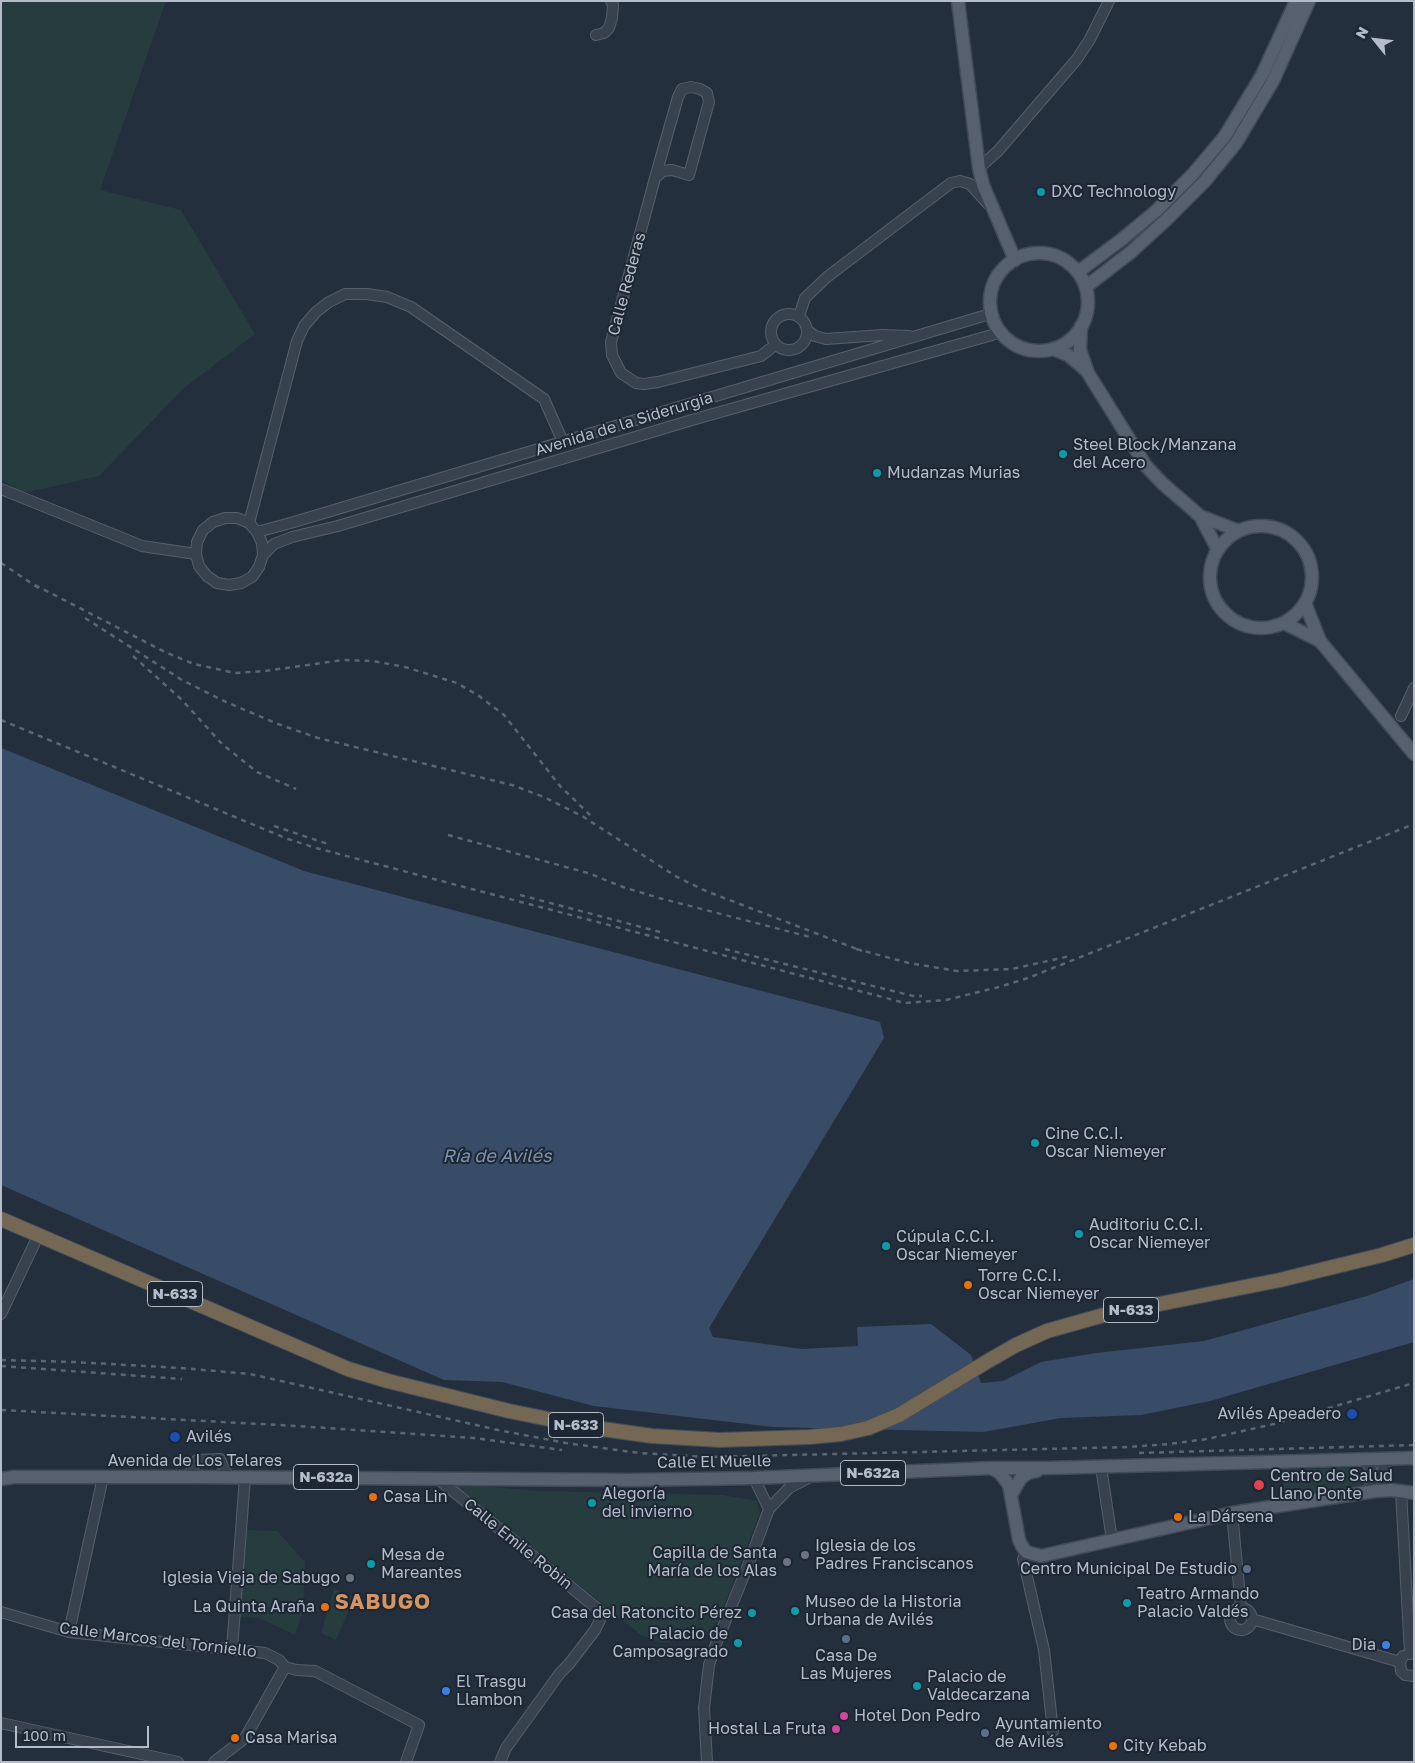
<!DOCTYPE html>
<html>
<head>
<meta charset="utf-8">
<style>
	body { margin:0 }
	#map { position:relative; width:1415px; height:1763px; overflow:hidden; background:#242f3e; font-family:"Golos Text",sans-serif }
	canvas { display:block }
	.frame { position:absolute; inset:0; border:2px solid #b4bcc9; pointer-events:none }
	.north { position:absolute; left:1350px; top:15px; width:50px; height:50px; -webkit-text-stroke:4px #1d2633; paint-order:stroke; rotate:299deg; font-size:14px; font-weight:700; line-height:20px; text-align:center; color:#b4bcc9 }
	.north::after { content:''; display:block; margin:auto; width:18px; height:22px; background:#b4bcc9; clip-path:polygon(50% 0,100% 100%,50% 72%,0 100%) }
	.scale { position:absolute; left:15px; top:1726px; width:134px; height:22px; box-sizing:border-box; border:2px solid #b4bcc9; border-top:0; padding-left:6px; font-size:15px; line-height:18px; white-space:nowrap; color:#b4bcc9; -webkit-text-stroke:4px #1d2633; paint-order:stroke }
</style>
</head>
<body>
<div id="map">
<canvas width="1415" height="1763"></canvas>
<div class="frame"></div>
<div class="north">N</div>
<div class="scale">100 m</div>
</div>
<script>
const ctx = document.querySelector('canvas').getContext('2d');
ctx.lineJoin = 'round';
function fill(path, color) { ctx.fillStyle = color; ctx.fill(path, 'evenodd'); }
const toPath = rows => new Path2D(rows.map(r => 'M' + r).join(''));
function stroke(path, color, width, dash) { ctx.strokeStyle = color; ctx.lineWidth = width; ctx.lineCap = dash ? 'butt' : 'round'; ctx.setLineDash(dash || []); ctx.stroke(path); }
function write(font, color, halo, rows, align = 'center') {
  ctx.font = font + ' "Golos Text",sans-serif'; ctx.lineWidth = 4; ctx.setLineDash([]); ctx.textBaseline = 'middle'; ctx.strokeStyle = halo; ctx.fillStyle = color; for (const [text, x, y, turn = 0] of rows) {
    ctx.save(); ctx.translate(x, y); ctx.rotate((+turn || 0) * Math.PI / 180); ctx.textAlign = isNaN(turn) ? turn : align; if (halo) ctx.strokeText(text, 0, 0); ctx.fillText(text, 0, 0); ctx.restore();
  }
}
const green = toPath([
	[1,1,166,1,100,190,181,210,255,334,184,388,99,476,24,493,1,480],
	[1357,1468,1365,1472,1367,1476,1365,1482,1361,1485,1285,1498,1282,1469],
	[454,1484,539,1491,723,1495,757,1501,760,1513,718,1621,706,1635,662,1643,641,1635],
	[247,1530,277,1531,305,1562,303,1610,295,1635,259,1618,239,1616],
	[334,1589,354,1599,336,1640,321,1633]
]);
const water = toPath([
	[1,748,304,871,880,1022,884,1038,709,1328,713,1337,802,1349,858,1346,857,1327,931,1324,971,1355,981,1383,1003,1381,1041,1362,1096,1353,1204,1341,1367,1296,1414,1279,1414,1342,1210,1401,1141,1415,1061,1418,983,1432,773,1427,594,1406,502,1382,444,1380,1,1185]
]);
const minor = toPath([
	[596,35,604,33,609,28,612,18,613,5,611,1],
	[979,168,998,151,1077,59,1090,39,1109,1],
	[655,178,663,171,672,170,689,175,709,102,707,93,700,89,691,87,682,89,678,97,655,178,611,342,612,355,621,373,636,383,644,384,658,382,761,356,775,345],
	'771 332a18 18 0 1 1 36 0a18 18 0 1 1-36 0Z',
	[799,316,805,298,827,277,951,183,960,181,970,184,988,204],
	[808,331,815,336,826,339,882,335,909,336],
	[1,489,142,546,196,554],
	[249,523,297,341,304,326,316,312,329,302,345,294,367,294,387,297,411,307,544,399,563,442],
	[257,532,294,522,990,314],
	[263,555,262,543,257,532,249,523,237,518,225,518,213,522,203,530,197,542,196,554,199,566,207,576,217,583,229,585,241,583,252,577,259,567,263,555,274,544,292,537,338,526,692,420,999,333],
	[1401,716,1414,688],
	[1,1314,38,1236],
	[1364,1459,1371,1469,1373,1476,1371,1485,1365,1493],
	[1390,1459,1385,1464,1382,1472,1383,1481,1385,1486,1391,1490],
	[1101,1467,1112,1540],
	[188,1477,197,1460,220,1459,224,1469,229,1477],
	[437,1478,599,1610,600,1620,595,1630,569,1664,560,1673,506,1748,500,1762],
	[754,1478,769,1509],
	[1401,1491,1410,1654],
	[1232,1513,1241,1607],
	[1026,1552,1023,1559,1044,1650,1053,1731],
	'1230 1619a11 11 0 1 1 22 0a11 11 0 1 1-22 0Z',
	[1,1612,69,1632,265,1653,279,1660,285,1667,297,1670,315,1671,419,1725,406,1762],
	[1252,1619,1400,1662],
	[69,1632,103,1477],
	[232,1649,245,1477],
	[1403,1656,1400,1662,1401,1671,1405,1675,1414,1676],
	[1,1723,178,1762],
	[214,1762,245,1738,285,1667],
	[707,1762,704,1708,709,1665,716,1644,747,1568,769,1509,789,1488,812,1476]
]);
const major = toPath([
	[958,1,979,168,983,185,1015,260],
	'990 302a49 49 0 1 1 98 0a49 49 0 1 1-98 0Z',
	[1078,272,1121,240,1156,211,1193,174,1225,136,1262,75,1296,1],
	[1087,286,1131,252,1166,220,1205,181,1236,143,1273,81,1309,1],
	[1081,326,1080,350,1088,373,1146,466,1162,483,1200,516,1218,550],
	[1053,349,1068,355,1087,371],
	[1200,516,1239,531],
	'1210 577a51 51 0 1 1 102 0a51 51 0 1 1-102 0Z',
	[1305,603,1320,641,1414,754],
	[1284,623,1320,641],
	[991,1468,1000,1473,1009,1485,1019,1540,1022,1546,1026,1552,1041,1556,1232,1513,1375,1491,1391,1490,1414,1493],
	[1,1479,14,1477,188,1477,630,1480,754,1478,991,1468,1049,1468,1414,1458],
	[1011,1495,1021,1478,1028,1473,1037,1471]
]);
const highway = toPath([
	[1,1219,348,1369,388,1381,509,1411,588,1427,652,1436,720,1440,809,1437,841,1434,868,1428,899,1415,988,1361,1016,1345,1047,1331,1104,1315,1280,1280,1382,1255,1414,1245]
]);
const rail = toPath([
	[1,563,40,589],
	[35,585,165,652,194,664,235,673,265,671,343,660,373,661,405,667,457,683,479,696,504,715,560,786,590,815],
	[85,618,182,680,226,702,278,724,318,738,512,785,544,797,582,816,677,877,706,891,862,951],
	[133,656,182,700,222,744,257,772,296,789],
	[1,720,288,839,316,848,905,1003,946,1000,999,987,1028,978,1414,824],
	[274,826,331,845],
	[448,835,588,873,623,887,659,898,810,937],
	[520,895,660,932],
	[725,949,913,996,922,996],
	[856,949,909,963,957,971,1012,969,1070,956],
	[1,1360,74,1362,181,1368,250,1374,498,1430,566,1443,639,1453,707,1457,1128,1447,1169,1444,1207,1439,1274,1424,1414,1383],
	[1,1366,182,1379],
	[1,1410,297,1426,474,1438,562,1450],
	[1139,1453,1414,1445]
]);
const markers = [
	[1041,192,5,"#0f9aa8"],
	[1063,454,5,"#0f9aa8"],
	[877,473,5,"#0f9aa8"],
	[1035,1143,5,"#0f9aa8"],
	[1079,1234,5,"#0f9aa8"],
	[886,1246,5,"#0f9aa8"],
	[968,1285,5,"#e8710a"],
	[1352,1414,6,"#1a4fb4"],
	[175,1437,6,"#1a4fb4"],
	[1259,1485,6,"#e0444e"],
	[373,1497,5,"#e8710a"],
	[592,1503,5,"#0f9aa8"],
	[1178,1517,5,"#e8710a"],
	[805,1555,5,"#6b7280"],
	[787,1562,5,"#6b7280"],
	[371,1564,5,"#0f9aa8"],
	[1247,1569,5,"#5c6f8a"],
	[350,1578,5,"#6b7280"],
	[1127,1603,5,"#0f9aa8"],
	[325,1607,5,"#e8710a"],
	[795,1611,5,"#0f9aa8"],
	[752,1613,5,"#0f9aa8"],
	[846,1639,5,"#5c6f8a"],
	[738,1643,5,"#0f9aa8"],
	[1386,1645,5,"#3f7fe0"],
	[917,1686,5,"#0f9aa8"],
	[446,1691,5,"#3f7fe0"],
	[844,1716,5,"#d1479c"],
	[836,1729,5,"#d1479c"],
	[985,1733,5,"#5c6f8a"],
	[235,1738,5,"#e8710a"],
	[1113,1746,5,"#e8710a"]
];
const shields = [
	[175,1294,55],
	[1131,1310,55],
	[576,1425,55],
	[873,1473,65],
	[326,1477,65]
];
const shieldNames = [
	["N-633",175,1294],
	["N-633",1131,1310],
	["N-633",576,1425],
	["N-632a",873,1473],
	["N-632a",326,1477]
];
const poiNames = [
	["DXC Technology",1051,192],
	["Steel Block/Manzana",1073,445],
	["del Acero",1073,463],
	["Mudanzas Murias",887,473],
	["Cine C.C.I.",1045,1134],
	["Oscar Niemeyer",1045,1152],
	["Auditoriu C.C.I.",1089,1225],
	["Oscar Niemeyer",1089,1243],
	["Cúpula C.C.I.",896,1237],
	["Oscar Niemeyer",896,1255],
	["Torre C.C.I.",978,1276],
	["Oscar Niemeyer",978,1294],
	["Avilés Apeadero",1341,1414,"right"],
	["Avilés",186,1437],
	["Centro de Salud",1270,1476],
	["Llano Ponte",1270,1494],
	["Alegoría",602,1494],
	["del invierno",602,1512],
	["Casa Lin",383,1497],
	["La Dársena",1188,1517],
	["Iglesia de los",815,1546],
	["Padres Franciscanos",815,1564],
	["Capilla de Santa",777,1553,"right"],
	["María de los Alas",777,1571,"right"],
	["Mesa de",381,1555],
	["Mareantes",381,1573],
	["Centro Municipal De Estudio",1237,1569,"right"],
	["Iglesia Vieja de Sabugo",340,1578,"right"],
	["Teatro Armando",1137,1594],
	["Palacio Valdés",1137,1612],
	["Museo de la Historia",805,1602],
	["Urbana de Avilés",805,1620],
	["La Quinta Araña",315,1607,"right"],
	["Casa del Ratoncito Pérez",742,1613,"right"],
	["Palacio de",728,1634,"right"],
	["Camposagrado",728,1652,"right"],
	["Dia",1376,1645,"right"],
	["Casa De",846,1656,"center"],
	["Las Mujeres",846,1674,"center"],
	["Palacio de",927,1677],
	["Valdecarzana",927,1695],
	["El Trasgu",456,1682],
	["Llambon",456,1700],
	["Hotel Don Pedro",854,1716],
	["Ayuntamiento",995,1724],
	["de Avilés",995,1742],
	["Hostal La Fruta",826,1729,"right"],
	["Casa Marisa",245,1738],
	["City Kebab",1123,1746]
];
const streetNames = [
	["Calle Rederas",627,284,-75],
	["Avenida de la Siderurgia",624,424,-17],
	["Avenida de Los Telares",195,1461],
	["Calle El Muelle",714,1462,-1],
	["Calle Emile Robin",518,1544,39],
	["Calle Marcos del Torniello",158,1640,7]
];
const waterNames = [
	["Ría de Avilés",497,1156]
];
const districtNames = [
	["SABUGO",383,1602]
];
fill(green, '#263c3f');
fill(water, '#394c67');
stroke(minor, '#565f6c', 12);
stroke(major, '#414a57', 15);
stroke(highway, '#434c59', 16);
stroke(minor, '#38414e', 10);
stroke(major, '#56606e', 12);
stroke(highway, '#746855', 14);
stroke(rail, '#5a6575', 2.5, [5, 5]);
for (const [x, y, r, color] of markers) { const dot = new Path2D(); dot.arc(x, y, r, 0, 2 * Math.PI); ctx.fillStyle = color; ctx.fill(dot); stroke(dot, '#1d2633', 2); }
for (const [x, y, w] of shields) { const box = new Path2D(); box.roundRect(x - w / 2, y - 12.5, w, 25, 4); ctx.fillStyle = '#1d2633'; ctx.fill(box); stroke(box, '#b4bcc9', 1); }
write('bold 15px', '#b4bcc9', null, shieldNames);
write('16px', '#b4bcc9', '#1d2633', poiNames, 'left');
write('16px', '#b4bcc9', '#1d2633', streetNames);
write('italic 18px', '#7c92b1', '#1d2633', waterNames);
ctx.letterSpacing = '1px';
write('bold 21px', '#d59563', '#1d2633', districtNames);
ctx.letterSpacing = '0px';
</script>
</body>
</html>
